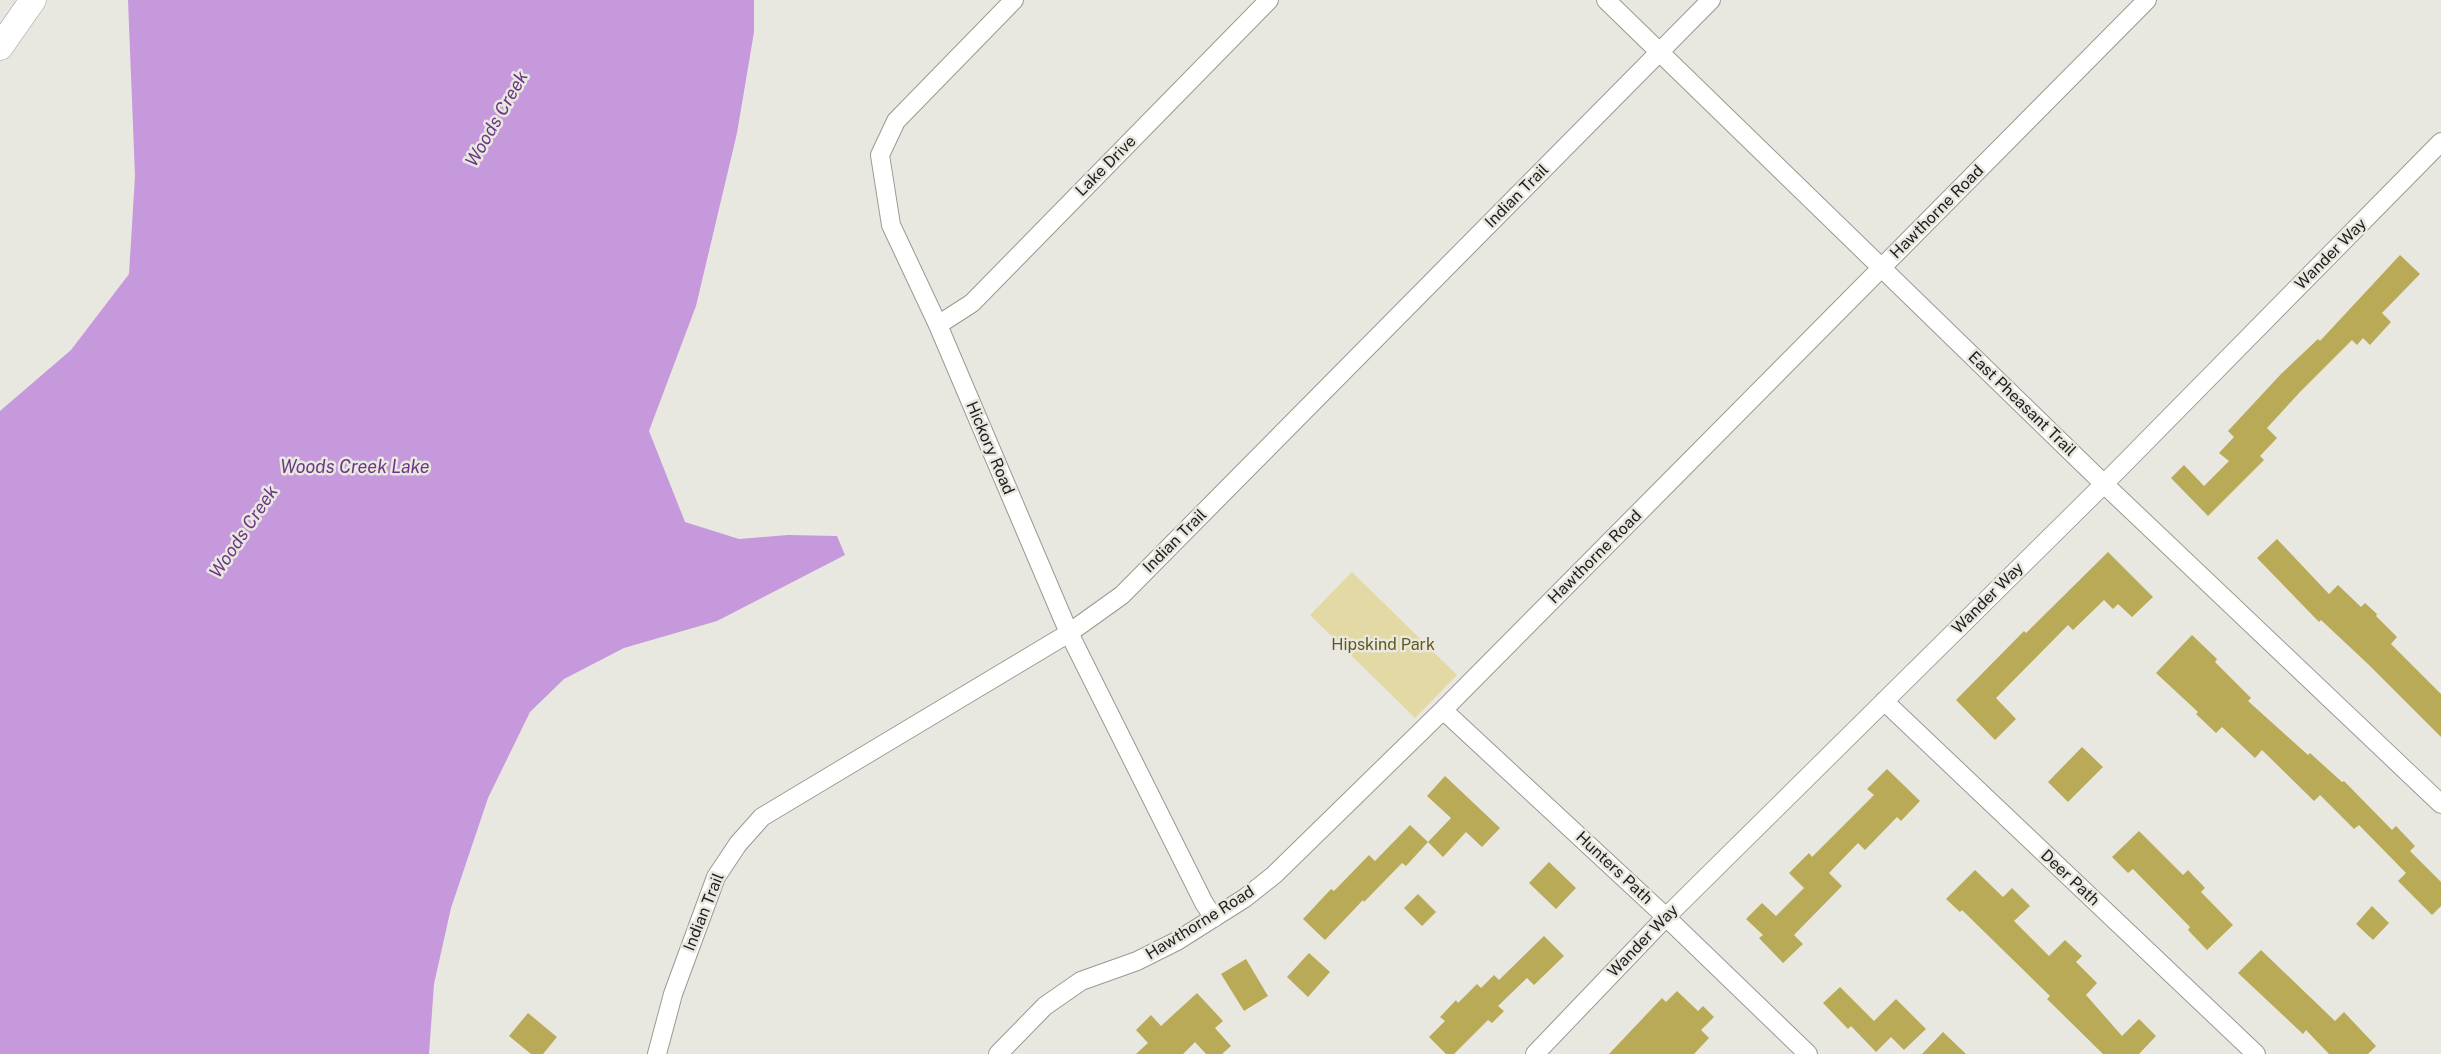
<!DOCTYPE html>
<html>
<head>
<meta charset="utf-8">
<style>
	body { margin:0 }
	canvas { display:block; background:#e9e8e0 }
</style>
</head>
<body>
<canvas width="2441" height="1054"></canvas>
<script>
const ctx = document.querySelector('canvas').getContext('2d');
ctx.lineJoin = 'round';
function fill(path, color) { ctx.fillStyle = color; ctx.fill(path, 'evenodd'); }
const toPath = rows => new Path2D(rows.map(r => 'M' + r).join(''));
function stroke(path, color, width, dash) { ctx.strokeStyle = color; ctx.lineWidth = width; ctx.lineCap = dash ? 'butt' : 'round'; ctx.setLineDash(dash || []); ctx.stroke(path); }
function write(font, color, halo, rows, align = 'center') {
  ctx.font = font + ' "Public Sans",sans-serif'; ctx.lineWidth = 5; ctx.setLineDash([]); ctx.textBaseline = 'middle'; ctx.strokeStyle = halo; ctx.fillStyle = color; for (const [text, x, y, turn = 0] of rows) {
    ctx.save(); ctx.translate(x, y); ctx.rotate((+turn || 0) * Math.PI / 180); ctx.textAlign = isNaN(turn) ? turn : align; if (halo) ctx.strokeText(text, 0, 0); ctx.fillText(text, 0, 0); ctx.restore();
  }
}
const green = toPath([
	[1352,572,1457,675,1415,718,1310,615]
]);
const water = toPath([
	[128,0,754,0,754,32,737,133,696,306,649,431,685,522,739,539,788,535,837,536,845,555,717,621,624,648,564,679,530,712,488,798,451,908,434,984,429,1054,0,1054,0,411,71,350,129,274,135,176]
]);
const building = toPath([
	[2400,255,2420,274,2382,313,2391,322,2370,345,2363,338,2357,345,2352,340,2300,392,2267,428,2277,438,2260,456,2264,460,2208,516,2171,478,2184,465,2204,486,2229,461,2219,453,2234,437,2228,431,2281,374,2318,339,2320,341],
	[2277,539,2329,594,2338,585,2361,607,2365,603,2377,614,2376,616,2397,637,2391,644,2441,694,2441,737,2368,664,2321,620,2319,622,2257,558],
	[2108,552,2153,597,2132,617,2118,604,2113,609,2104,600,2073,630,2068,625,1996,698,2016,719,1995,740,1956,700,2024,631,2026,633],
	[2192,635,2217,659,2215,662,2251,698,2248,701,2308,755,2310,753,2342,782,2344,781,2392,830,2396,826,2415,846,2410,851,2441,882,2441,906,2432,915,2398,881,2406,873,2359,825,2354,829,2320,795,2314,801,2262,750,2255,758,2222,727,2216,733,2196,714,2198,712,2156,673],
	[2082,747,2103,767,2068,802,2048,782],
	[1887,769,1920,801,1901,821,1897,817,1865,850,1858,843,1829,873,1842,886,1794,935,1803,944,1783,963,1759,938,1763,935,1746,919,1762,903,1776,916,1804,888,1789,873,1809,853,1812,857,1874,795,1867,789],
	[1445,776,1500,828,1482,847,1466,832,1443,857,1428,842,1451,818,1427,796],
	[1410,825,1428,842,1406,866,1402,863,1364,902,1363,900,1325,940,1303,919,1331,889,1334,891,1369,855,1375,861],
	[2139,831,2183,875,2188,870,2205,888,2201,892,2233,925,2207,950,2188,930,2190,927,2133,869,2128,873,2112,857],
	[1549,862,1576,888,1556,909,1529,883],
	[1975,870,2003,897,2012,888,2030,906,2014,921,2049,956,2065,940,2082,956,2076,962,2097,983,2086,995,2122,1036,2139,1019,2156,1036,2139,1054,2103,1054,2047,999,2050,996,1962,910,1960,912,1946,899],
	[1418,894,1436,912,1422,926,1404,908],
	[2372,906,2389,923,2373,940,2356,924],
	[1544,936,1564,956,1534,985,1527,978,1498,1006,1504,1011,1492,1023,1488,1020,1454,1054,1446,1054,1429,1037,1445,1021,1440,1017,1456,1000,1458,1003,1477,984,1481,988,1494,975,1499,980],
	[2261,950,2335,1021,2344,1012,2376,1046,2368,1054,2329,1054,2306,1030,2303,1034,2238,973],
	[1309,953,1330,972,1308,997,1287,977],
	[1246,959,1268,996,1244,1011,1221,974],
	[1840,987,1874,1021,1896,999,1926,1029,1904,1050,1891,1037,1876,1052,1851,1026,1848,1029,1823,1003],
	[1677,991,1698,1011,1703,1006,1714,1017,1701,1030,1709,1038,1694,1054,1609,1054,1662,998,1666,1002],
	[1197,993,1223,1021,1215,1028,1231,1046,1222,1054,1206,1054,1195,1042,1183,1054,1136,1054,1148,1043,1136,1030,1151,1015,1161,1026],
	[528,1013,557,1037,543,1054,531,1054,509,1036],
	[1943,1032,1966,1054,1922,1054]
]);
const street = toPath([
	[1014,0,896,121,880,155,891,225,938,325,1069,633,1204,903,1214,918],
	[1606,0,2104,484,2441,804],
	[938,325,972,303,1269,0],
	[1884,701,2256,1054],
	[1443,710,1666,917,1808,1054],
	[657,1054,673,994,716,877,738,844,762,817,1069,633,1122,595,1711,0],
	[998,1054,1045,1006,1081,981,1137,961,1177,941,1245,898,1274,875,1443,710,2147,0],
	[1535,1054,1666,917,2104,484,2441,142]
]);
const secondary = toPath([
	[0,47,33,0]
]);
const streetNames = [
	["Lake Drive",1106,166,-45],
	["Indian Trail",1517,196,-45],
	["Hawthorne Road",1937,212,-45],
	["Wander Way",2331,254,-45],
	["East Pheasant Trail",2022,404,44],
	["Hickory Road",990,448,67],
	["Indian Trail",1175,541,-45],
	["Hawthorne Road",1595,557,-45],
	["Wander Way",1988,598,-45],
	["Hunters Path",1614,868,43],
	["Deer Path",2070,878,43],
	["Indian Trail",704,912,-68],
	["Hawthorne Road",1200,923,-32],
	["Wander Way",1643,941,-46]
];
const parkNames = [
	["Hipskind Park",1383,645]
];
const waterNames = [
	["Woods Creek",497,119,-60],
	["Woods Creek Lake",355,467],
	["Woods Creek",244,532,-56]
];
fill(green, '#e2d9a4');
fill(water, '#c698dc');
fill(building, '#b8aa56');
stroke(street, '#9a9992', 20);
stroke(secondary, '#9a9992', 27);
stroke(street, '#fff', 18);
stroke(secondary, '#fff', 26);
write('16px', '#21201e', '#e9e8e0', streetNames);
write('16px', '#625819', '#e9e8e0', parkNames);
write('italic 18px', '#6d3585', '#e9e8e0', waterNames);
</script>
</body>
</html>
